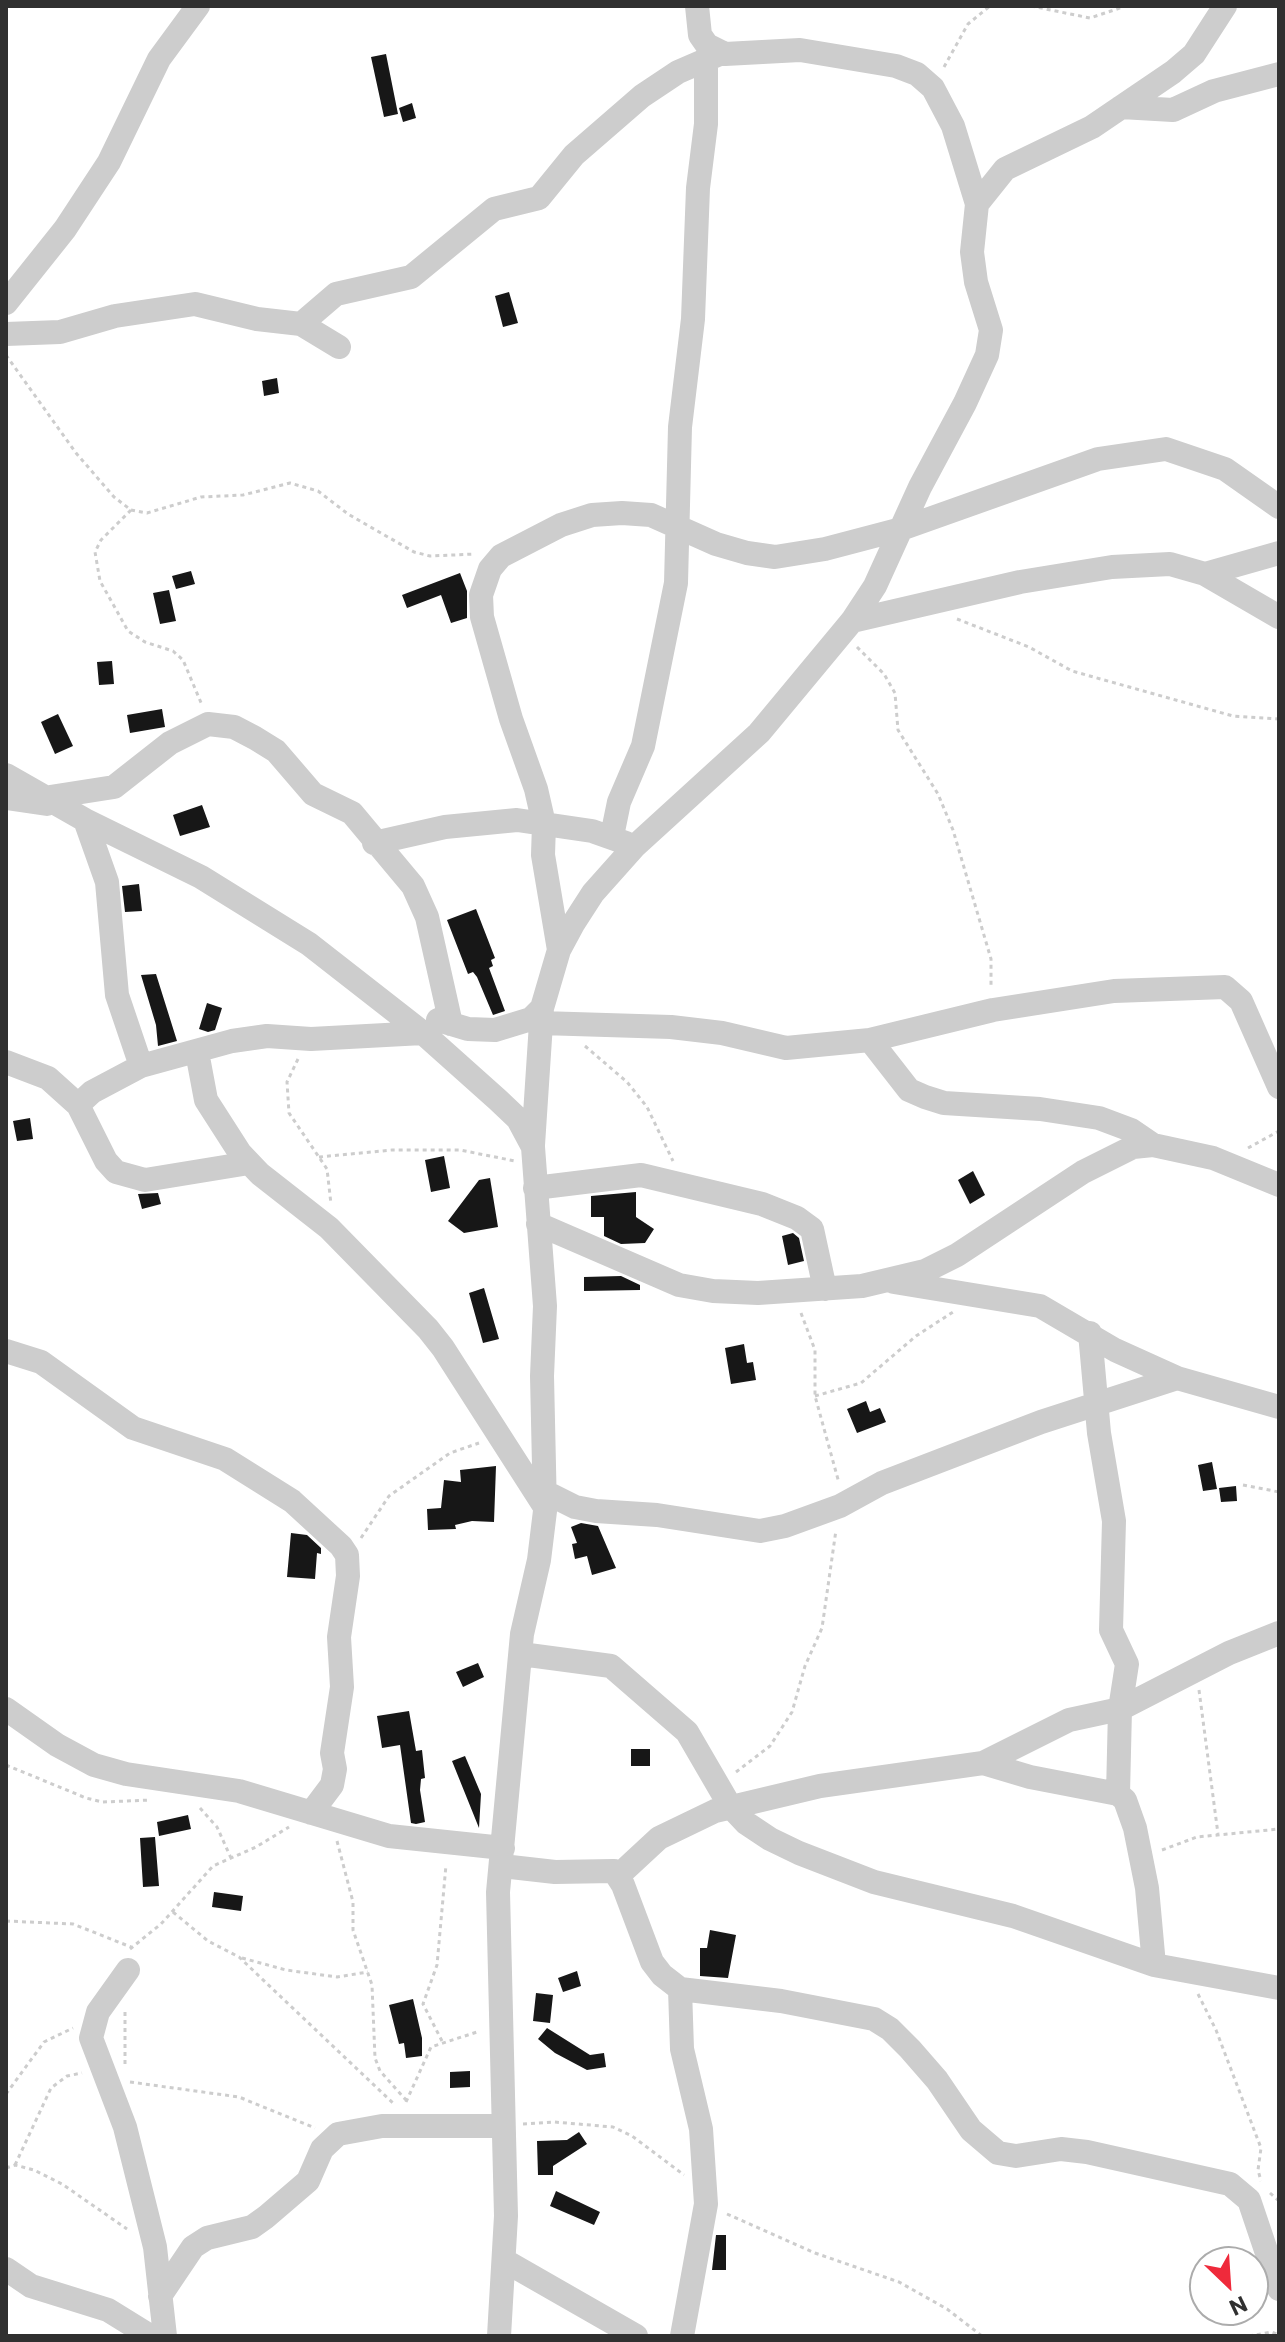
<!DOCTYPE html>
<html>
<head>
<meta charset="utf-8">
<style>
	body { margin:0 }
	#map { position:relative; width:1285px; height:2342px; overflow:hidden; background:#fff; font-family:Commissioner,sans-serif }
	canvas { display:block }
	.frame { position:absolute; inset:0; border:8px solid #303030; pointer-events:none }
	.north { position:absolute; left:1189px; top:2246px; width:80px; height:80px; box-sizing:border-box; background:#fff; border:2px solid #acacac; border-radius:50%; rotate:155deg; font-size:22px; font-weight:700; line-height:32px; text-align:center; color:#303030 }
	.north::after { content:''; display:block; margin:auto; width:28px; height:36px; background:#ef2a3b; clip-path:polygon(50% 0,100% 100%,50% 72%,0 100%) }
</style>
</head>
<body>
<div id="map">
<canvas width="1285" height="2342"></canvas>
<div class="frame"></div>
<div class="north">N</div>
</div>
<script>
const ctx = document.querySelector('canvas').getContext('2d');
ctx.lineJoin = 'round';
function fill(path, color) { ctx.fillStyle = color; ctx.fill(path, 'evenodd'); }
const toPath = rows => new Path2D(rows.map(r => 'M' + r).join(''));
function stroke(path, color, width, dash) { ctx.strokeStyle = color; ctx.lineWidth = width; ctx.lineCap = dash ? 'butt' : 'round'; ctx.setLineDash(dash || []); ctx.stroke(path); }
const building = toPath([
	[386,54,398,114,384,117,371,57],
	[412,103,416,118,403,122,399,108],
	[509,292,518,323,503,327,495,296],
	[277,378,279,393,264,396,262,381],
	[191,571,195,584,176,589,172,576],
	[460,573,467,591,467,618,451,623,441,595,407,608,402,595],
	[169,590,176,621,160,624,153,593],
	[112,661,114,684,99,685,97,662],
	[162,709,165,727,130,733,127,715],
	[58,714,73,746,55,754,41,722],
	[202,805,210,827,180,836,173,815],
	[139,884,142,911,125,912,122,886],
	[476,909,495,958,491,960,493,966,489,968,505,1011,493,1015,477,977,473,972,468,974,447,920],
	[156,974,177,1041,158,1046,156,1025,141,975],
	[207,1003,222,1008,215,1030,208,1032,199,1029],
	[30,1118,33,1139,17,1141,13,1121],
	[444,1156,450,1188,431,1192,425,1160],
	[973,1171,985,1195,970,1204,958,1180],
	[490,1178,498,1227,464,1233,448,1221,479,1180],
	[636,1192,636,1217,654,1229,645,1243,621,1244,604,1236,604,1217,591,1217,591,1196],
	[158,1193,161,1204,142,1209,138,1194],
	[793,1233,799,1238,804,1261,788,1265,782,1236],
	[621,1276,640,1285,640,1290,584,1291,584,1277],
	[484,1288,499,1339,483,1343,469,1293],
	[744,1344,747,1363,753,1362,756,1380,731,1384,725,1348],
	[866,1401,870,1412,880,1408,886,1422,857,1433,847,1409],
	[1212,1462,1217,1489,1203,1491,1198,1465],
	[496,1466,494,1522,472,1521,455,1525,456,1529,428,1530,427,1509,441,1508,444,1480,461,1482,460,1470],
	[1236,1486,1237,1501,1221,1502,1219,1488],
	[581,1523,598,1526,616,1568,592,1575,587,1556,575,1559,572,1544,577,1543,571,1527],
	[291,1533,307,1535,321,1548,321,1554,317,1553,315,1579,287,1577],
	[478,1663,484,1677,463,1687,456,1672],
	[409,1711,416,1751,422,1750,425,1778,421,1779,420,1790,425,1822,416,1824,411,1823,400,1745,382,1748,377,1716],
	[631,1749,650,1749,650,1766,631,1766],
	[465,1756,481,1794,479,1828,452,1761],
	[188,1815,191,1829,159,1836,157,1822],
	[155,1837,159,1886,143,1887,140,1838],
	[214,1892,243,1896,241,1911,212,1907],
	[710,1930,736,1935,728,1978,700,1976,700,1948,707,1948],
	[577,1971,581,1986,563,1992,558,1978],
	[536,1993,553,1995,550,2023,533,2021],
	[413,1999,422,2038,422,2056,406,2058,404,2043,399,2044,389,2005],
	[547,2028,590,2055,604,2053,606,2067,587,2070,555,2053,538,2039],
	[470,2071,470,2087,450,2088,450,2072],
	[579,2132,587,2144,553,2166,553,2175,538,2175,537,2141,567,2140],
	[556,2191,600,2212,594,2225,550,2206],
	[716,2235,726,2235,726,2270,712,2270]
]);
const path = toPath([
	[1031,6,1090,18,1126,6],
	[944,67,968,24,990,6],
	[6,355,76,453,114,497,131,510,147,513,201,497,243,495,290,483,318,491,348,514,414,552,430,556,475,554],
	[131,510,101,540,95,552,100,581,128,631,145,642,173,651,183,660,202,705],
	[957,619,1029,647,1072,671,1233,716,1279,719],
	[857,647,884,674,895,693,898,730,938,794,953,830,991,959,991,988],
	[585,1046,627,1082,647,1107,673,1161],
	[298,1059,287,1082,289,1113,327,1169,331,1204],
	[1248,1148,1279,1131],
	[319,1157,392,1150,460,1150,515,1161],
	[801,1313,815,1350,815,1396,839,1483],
	[815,1396,861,1383,916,1336,953,1312],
	[1243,1485,1279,1492],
	[361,1538,389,1496,450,1453,479,1443],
	[1199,1690,1218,1834],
	[6,1765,86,1798,102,1802,150,1800],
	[736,1772,770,1746,792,1712,805,1666,822,1628,836,1530],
	[200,1808,217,1827,231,1858],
	[337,1841,353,1902,353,1930,372,1985,375,2058,380,2071,406,2100],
	[1162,1850,1197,1837,1279,1829],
	[173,1912,208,1941,239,1957,395,2105],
	[6,1921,73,1924,131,1947],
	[130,1949,161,1924,213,1866,256,1847,289,1827],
	[242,1958,286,1970,337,1977,368,1972],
	[1198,1994,1216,2030,1261,2148,1258,2170,1261,2181],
	[442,2041,423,2004,437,1965,446,1865],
	[125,2064,125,2012],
	[130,2082,239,2097,315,2128],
	[6,2094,44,2042,73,2028],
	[406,2102,431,2047,480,2031],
	[523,2124,554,2122,613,2127,632,2136,684,2175],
	[15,2165,51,2088,67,2076,82,2073],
	[6,2168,15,2165,34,2170,62,2184,127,2229],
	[1270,2193,1279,2201],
	[727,2214,815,2253,899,2282,947,2309,982,2336],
	[1249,2336,1272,2332,1279,2335]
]);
const minor = toPath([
	[697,6,700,35,707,45,725,54,800,50,896,66,917,74,933,88,953,126,977,204],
	[1121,107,1173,110,1214,91,1279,74],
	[6,303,65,229,109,162,159,59,198,6],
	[301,324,336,294,411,277,494,209,539,198,574,155,642,96,678,72,722,53],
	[6,334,60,332,115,316,195,304,257,319,301,324,339,347],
	[1205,574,1279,617],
	[852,621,1020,582,1112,567,1170,564,1205,574,1279,553],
	[6,775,85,820,201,877,309,944,423,1033,498,1100,518,1119,533,1147,545,1306,542,1376,545,1511,539,1560,522,1634,498,1892,506,2216,499,2336],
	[50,797,114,787,170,743,208,724,234,727,255,738,276,751,313,794,352,813,413,886,427,917,451,1024],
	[6,798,47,804],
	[85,820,107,882,117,995,141,1066],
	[612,836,619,802,643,746,676,583,680,427,693,319,698,188,706,124,706,60],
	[374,843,445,827,517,820,592,831,626,843],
	[559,950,543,855,544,824,536,789,511,719,482,617,481,595,490,569,501,556,561,525,592,515,622,513,651,515,716,544,747,553,775,557,825,549,901,529,1098,459,1166,449,1225,469,1279,507],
	[438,1020,468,1029,495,1030,531,1019,542,1008],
	[541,1023,671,1027,722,1033,786,1048,870,1040,909,1090,925,1097,944,1103,1040,1109,1099,1118,1131,1130,1153,1145],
	[870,1040,993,1010,1114,991,1225,987,1241,1001,1279,1087],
	[197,1052,206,1100,240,1153,260,1174,329,1228,428,1329,443,1348,543,1504],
	[6,1062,48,1078,78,1105,106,1161,116,1172,145,1180,249,1163],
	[78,1105,92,1092,141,1066,232,1041,267,1036,311,1039,423,1033],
	[533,1145,542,1008,559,950,573,924,593,893,634,847,759,733,852,621,875,586,920,487,965,403,987,355,991,330,976,282,972,252,977,204,1005,169,1092,127,1173,72,1194,54,1225,6],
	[535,1188,641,1175,762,1204,797,1218,812,1229,825,1289],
	[538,1224,679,1285,713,1291,758,1293,862,1286,925,1271,957,1255,1083,1172,1133,1147,1153,1145,1213,1158,1279,1185],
	[894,1282,1040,1306,1115,1350,1177,1378,1279,1407],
	[1090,1333,1099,1433,1114,1521,1111,1630,1127,1664,1120,1709,1118,1794],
	[6,1351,41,1362,133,1428,225,1459,292,1501,341,1546,347,1555,348,1576,339,1637,342,1687,332,1753,335,1769,332,1785,311,1813],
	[543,1491,575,1507,596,1511,657,1515,760,1531,785,1526,840,1506,882,1483,1041,1422,1177,1378],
	[521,1654,611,1666,687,1732,730,1806,746,1823,770,1839,799,1853,874,1882,1013,1916,1154,1965,1279,1988],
	[6,1709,57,1745,94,1765,126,1774,239,1791,389,1836,503,1848],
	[983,1763,1069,1720,1120,1709,1229,1653,1279,1633],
	[502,1866,555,1872,614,1871,623,1885,652,1962,662,1975,680,1989,781,2001,874,2019,890,2029,910,2049,937,2080,971,2130,998,2153,1016,2156,1061,2149,1087,2152,1230,2184,1249,2200,1279,2289],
	[618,1876,659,1838,715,1811,820,1786,983,1763,1030,1777,1118,1794,1125,1800,1135,1828,1147,1888,1154,1965],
	[128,1970,98,2012,91,2038,125,2127,155,2247,165,2336],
	[680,1989,682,2049,701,2129,706,2204,682,2336],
	[505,2261,636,2336],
	[6,2269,31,2286,108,2310,150,2336],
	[160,2296,193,2247,207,2238,252,2227,266,2217,308,2181,322,2149,338,2134,382,2126,503,2126]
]);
fill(building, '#171717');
stroke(path, '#cdcdcd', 3, [4, 4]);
stroke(minor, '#cdcdcd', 24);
</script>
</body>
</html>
